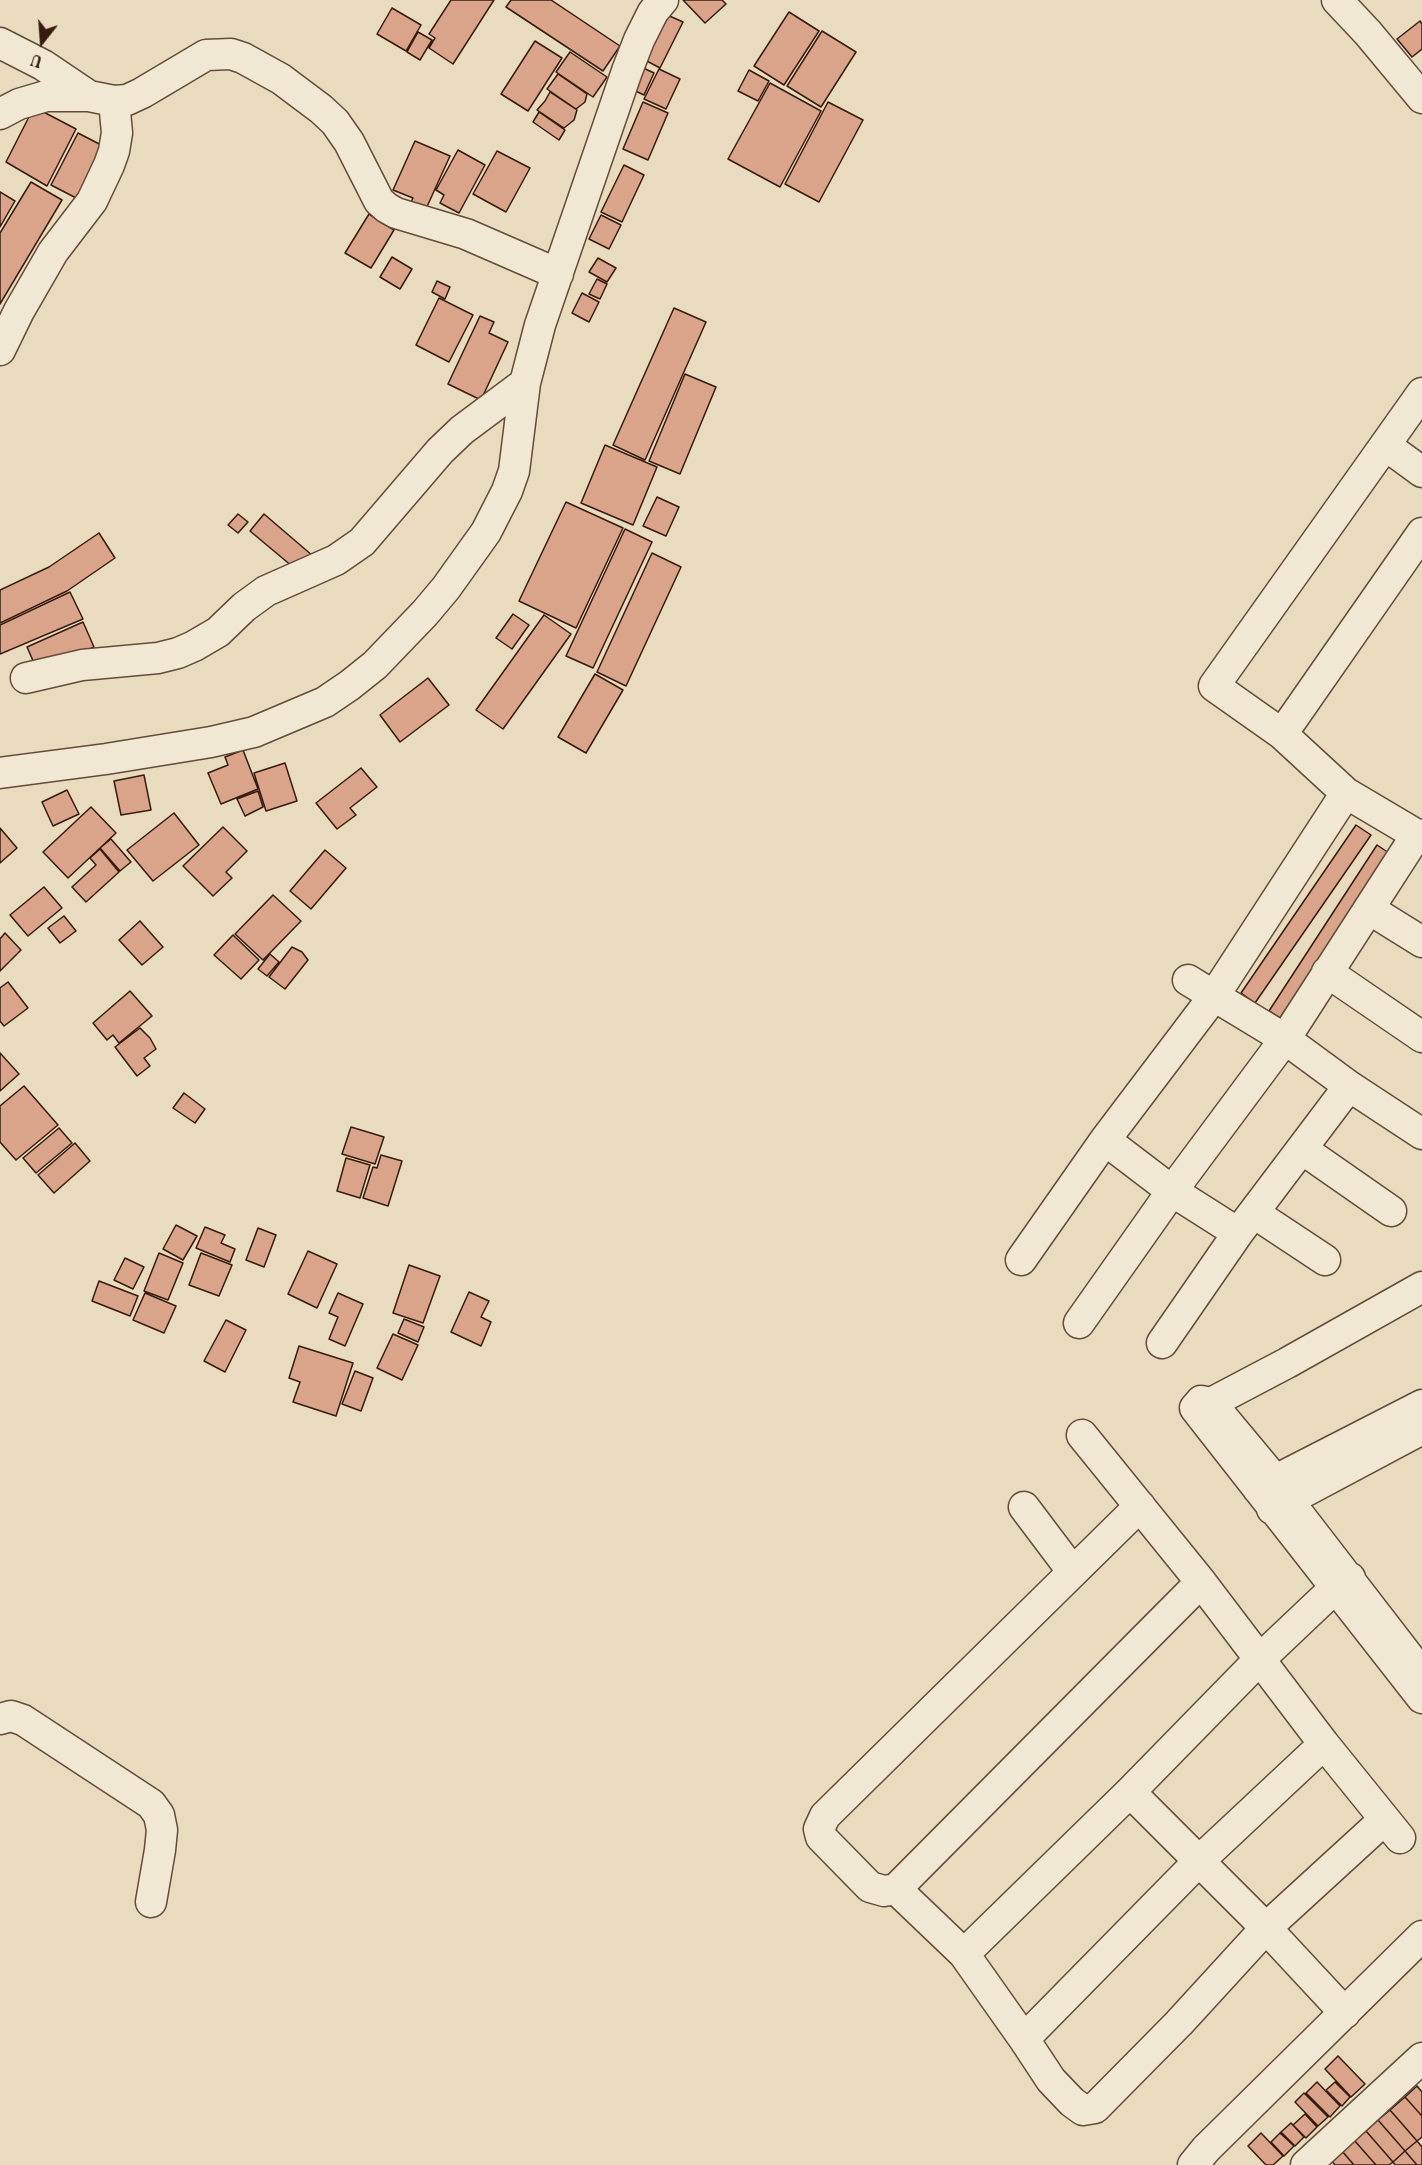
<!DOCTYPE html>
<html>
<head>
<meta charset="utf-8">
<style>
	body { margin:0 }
	#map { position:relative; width:1422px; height:2165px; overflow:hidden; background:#e9dbbd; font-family:Vollkorn,serif }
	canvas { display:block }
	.north { position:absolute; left:12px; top:12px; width:60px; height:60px; -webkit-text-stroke:4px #f1e8d4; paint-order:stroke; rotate:197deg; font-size:16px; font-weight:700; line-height:24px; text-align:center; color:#371b0e }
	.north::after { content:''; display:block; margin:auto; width:21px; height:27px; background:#371b0e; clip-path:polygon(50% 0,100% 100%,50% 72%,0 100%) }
</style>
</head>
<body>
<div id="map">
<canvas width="1422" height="2165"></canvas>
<div class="north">U</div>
</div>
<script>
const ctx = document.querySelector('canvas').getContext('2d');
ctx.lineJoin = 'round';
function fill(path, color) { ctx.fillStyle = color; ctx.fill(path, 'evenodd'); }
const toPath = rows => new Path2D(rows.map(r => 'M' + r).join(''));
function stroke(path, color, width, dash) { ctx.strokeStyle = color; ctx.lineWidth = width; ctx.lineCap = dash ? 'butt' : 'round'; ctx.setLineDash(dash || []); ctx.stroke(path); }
const building = toPath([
	[451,0,494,0,453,64,429,48,435,38,429,34,451,0],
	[511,0,551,0,620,46,603,71,506,7,511,0],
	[683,0,722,0,726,4,705,23,683,0],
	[392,8,421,25,406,51,377,34,392,8],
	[789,12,819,31,784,85,754,66,789,12],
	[665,14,683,22,660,68,643,59,665,14],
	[1420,21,1422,24,1422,49,1412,57,1397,39,1420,21],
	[822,31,856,52,821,107,787,86,822,31],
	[418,32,432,40,420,60,407,52,418,32],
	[535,41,562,58,528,111,501,94,535,41],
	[570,52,607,77,593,97,556,72,570,52],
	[639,66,654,73,644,95,629,88,639,66],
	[659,69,680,79,666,109,644,99,659,69],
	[749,70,769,81,758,101,738,91,749,70],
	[558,74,587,94,585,102,576,109,547,89,558,74],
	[770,83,821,111,780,187,728,159,770,83],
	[550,92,577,110,574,120,564,128,537,110,545,101,550,92],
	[643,102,668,113,648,160,623,149,643,102],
	[828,102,863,120,819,202,785,184,828,102],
	[34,107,76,129,47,186,6,162,34,107],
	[539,112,565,130,559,140,533,122,539,112],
	[78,133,109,149,82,201,51,185,78,133],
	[415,141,450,156,425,211,410,204,413,198,393,190,415,141],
	[458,150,485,165,459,213,440,203,444,195,436,190,458,150],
	[497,151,530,168,506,212,473,194,497,151],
	[624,165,644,175,622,222,601,212,624,165],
	[31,182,62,200,0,304,0,233,31,182],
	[0,192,15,201,0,227,0,192],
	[369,214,394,230,371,268,345,253,369,214],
	[601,215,621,225,609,249,589,239,601,215],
	[392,257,412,269,400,289,380,277,392,257],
	[598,258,616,268,607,282,589,272,598,258],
	[597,279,607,284,600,299,589,294,597,279],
	[437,281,450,287,445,299,432,292,437,281],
	[582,293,599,302,589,322,572,313,582,293],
	[439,298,473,315,449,362,416,345,439,298],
	[674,308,706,322,645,460,613,445,674,308],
	[480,316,494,322,489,333,508,342,481,400,448,384,480,316],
	[685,374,716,387,680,474,649,461,685,374],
	[605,445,657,467,633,525,581,503,605,445],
	[657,497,679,507,666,536,643,526,657,497],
	[566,502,623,528,576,628,519,601,566,502],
	[238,514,248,522,238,533,228,525,238,514],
	[264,514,313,556,299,572,250,531,264,514],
	[625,529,652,542,593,668,566,656,625,529],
	[99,533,115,558,67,591,0,623,0,590,49,567,99,533],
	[652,553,681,567,626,686,597,672,652,553],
	[70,592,83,619,0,654,0,625,70,592],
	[513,614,529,625,512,649,496,638,513,614],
	[544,615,571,634,503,729,476,710,544,615],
	[83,622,94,647,38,672,27,647,83,622],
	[595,674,623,690,586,753,558,737,595,674],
	[428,678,449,705,400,742,380,715,428,678],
	[243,750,258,789,221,804,208,773,228,765,225,757,243,750],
	[285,763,297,801,266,811,254,773,285,763],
	[361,768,377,787,350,808,356,815,337,829,316,803,361,768],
	[144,775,151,810,121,815,114,781,144,775],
	[67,790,79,814,53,826,42,802,67,790],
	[258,791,263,807,245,816,237,799,258,791],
	[91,807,116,833,68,878,43,852,91,807],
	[174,813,199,845,153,881,127,850,174,813],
	[1356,825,1371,835,1255,1003,1241,993,1356,825],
	[223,827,247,851,226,872,232,878,213,896,183,866,223,827],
	[0,828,17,848,0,863,0,828],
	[111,839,131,862,120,871,100,848,111,839],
	[1377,845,1389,853,1280,1018,1269,1011,1377,845],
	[100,849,119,872,86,902,72,887,96,865,90,858,100,849],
	[325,850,346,868,311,909,290,891,325,850],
	[44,887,62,908,28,936,10,915,44,887],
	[273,895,301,921,263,960,235,934,273,895],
	[64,916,76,931,60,943,48,928,64,916],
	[140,921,163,947,142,965,119,940,140,921],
	[5,933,21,950,0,971,0,939,5,933],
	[233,935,259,960,241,979,214,955,233,935],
	[292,947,302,952,308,960,285,989,269,977,292,947],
	[270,954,279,962,267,976,258,969,270,954],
	[8,982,28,1008,4,1026,0,1021,0,988,8,982],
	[130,991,152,1016,119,1043,113,1035,107,1040,93,1023,130,991],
	[140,1028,150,1038,156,1049,144,1058,150,1066,137,1076,115,1047,140,1028],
	[0,1053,19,1074,0,1091,0,1053],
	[24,1086,58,1125,16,1160,0,1142,0,1106,24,1086],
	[184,1093,205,1109,195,1123,173,1108,184,1093],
	[351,1127,384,1137,375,1164,342,1154,351,1127],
	[59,1128,72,1143,36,1173,23,1158,59,1128],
	[75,1143,90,1161,54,1193,38,1175,75,1143],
	[381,1155,402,1161,388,1206,363,1198,373,1167,377,1168,381,1155],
	[346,1158,370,1165,360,1198,337,1191,346,1158],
	[176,1225,197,1236,183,1260,163,1249,176,1225],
	[205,1227,225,1235,221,1243,235,1249,230,1262,196,1248,205,1227],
	[258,1228,276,1235,264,1267,246,1260,258,1228],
	[308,1251,337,1264,317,1308,288,1294,308,1251],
	[159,1253,183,1263,168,1300,144,1291,159,1253],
	[201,1253,232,1265,219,1296,189,1285,201,1253],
	[125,1258,144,1267,133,1289,114,1280,125,1258],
	[409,1265,440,1276,423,1323,393,1313,409,1265],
	[99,1281,138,1296,130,1316,92,1301,99,1281],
	[469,1292,489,1301,481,1317,491,1322,481,1346,451,1332,469,1292],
	[145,1293,176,1306,164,1333,133,1320,145,1293],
	[338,1293,363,1304,345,1346,329,1339,338,1317,329,1313,338,1293],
	[404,1319,424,1327,418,1342,398,1333,404,1319],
	[226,1320,246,1330,225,1372,204,1361,226,1320],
	[393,1334,418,1345,402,1380,377,1368,393,1334],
	[299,1346,353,1363,336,1416,293,1402,300,1382,289,1378,299,1346],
	[355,1371,373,1378,361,1411,342,1404,355,1371],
	[1338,2056,1365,2084,1351,2097,1325,2069,1338,2056],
	[1317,2082,1340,2106,1330,2117,1306,2093,1317,2082],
	[1335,2082,1350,2097,1342,2106,1326,2090,1335,2082],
	[1417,2086,1422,2092,1422,2116,1405,2097,1417,2086],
	[1304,2093,1328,2117,1318,2126,1295,2102,1304,2093],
	[1405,2097,1422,2116,1422,2137,1417,2141,1390,2110,1405,2097],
	[1390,2110,1417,2141,1405,2151,1378,2120,1390,2110],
	[1305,2114,1317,2127,1306,2138,1293,2125,1305,2114],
	[1378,2120,1405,2151,1393,2162,1366,2131,1378,2120],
	[1291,2123,1304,2137,1295,2146,1281,2132,1291,2123],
	[1366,2131,1393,2162,1389,2165,1376,2165,1354,2140,1366,2131],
	[1261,2133,1283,2156,1273,2165,1266,2165,1248,2146,1261,2133],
	[1280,2133,1294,2146,1284,2156,1271,2142,1280,2133],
	[1354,2140,1376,2165,1354,2165,1342,2151,1354,2140],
	[1417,2141,1422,2147,1422,2165,1417,2165,1405,2151,1417,2141],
	[1342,2151,1354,2165,1335,2165,1331,2160,1342,2151],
	[1405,2151,1417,2165,1395,2165,1393,2162,1405,2151]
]);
const minor = toPath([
	[1337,0,1368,33,1422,98],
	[0,43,43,65,89,96,114,101,127,100,142,93,206,55,231,54,243,58,281,79,321,109,335,122,349,142,379,201,387,208,396,213,466,234,558,274],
	[0,114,19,104,46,96,89,96],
	[0,350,19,311,53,252,92,201,109,165,114,151,117,133,114,101],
	[1385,445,1422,472],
	[26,678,82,665,158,658,178,653,194,646,218,632,244,607,266,591,336,560,362,542,440,451,462,430,525,383],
	[1282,734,1422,533],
	[0,773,106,759,211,742,254,732,325,702,350,685,375,665,425,613,446,588,486,532,507,491,514,471,525,383,540,325,627,71,639,40,653,12,663,0],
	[1346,793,1282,734,1214,686,1422,393],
	[1369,909,1422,942],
	[1327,972,1422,1037],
	[1188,980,1214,996,1346,793,1422,838],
	[1105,1140,1172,1191,1238,1233,1349,1086],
	[1302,1149,1391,1211],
	[1254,1213,1325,1260],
	[1021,1260,1105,1140,1214,996,1285,1039,1349,1086,1422,1134],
	[1079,1323,1172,1191,1285,1039,1417,834],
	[1162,1343,1238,1233],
	[1211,1403,1287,1363,1422,1287],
	[1082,1435,1201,1582,1324,1744,1400,1838],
	[1258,1489,1422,1405],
	[1140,1506,825,1816,819,1829,821,1837,870,1887,884,1891,896,1889,964,1954,1024,2039,1051,2080,1072,2102,1083,2110,1095,2108,1179,2023,1266,1928,1384,1820],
	[1024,1507,1073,1572],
	[1272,1509,1422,1429],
	[1422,1674,1287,1499,1276,1481,1211,1403,1201,1401,1195,1408,1422,1698],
	[0,1719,11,1716,23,1720,151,1804,159,1815,162,1830,160,1850,151,1902],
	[1130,1792,1266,1928,1345,2013],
	[896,1889,1201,1582],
	[964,1954,1130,1792,1259,1660,1335,1588,1350,1578],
	[1024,2039,1199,1861,1324,1744],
	[1193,2165,1206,2149,1422,1936],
	[1306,2165,1422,2058]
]);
fill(building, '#daa48a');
stroke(building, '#371b0e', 1.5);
stroke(minor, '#644b3a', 33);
stroke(minor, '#f1e8d4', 30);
</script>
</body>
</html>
